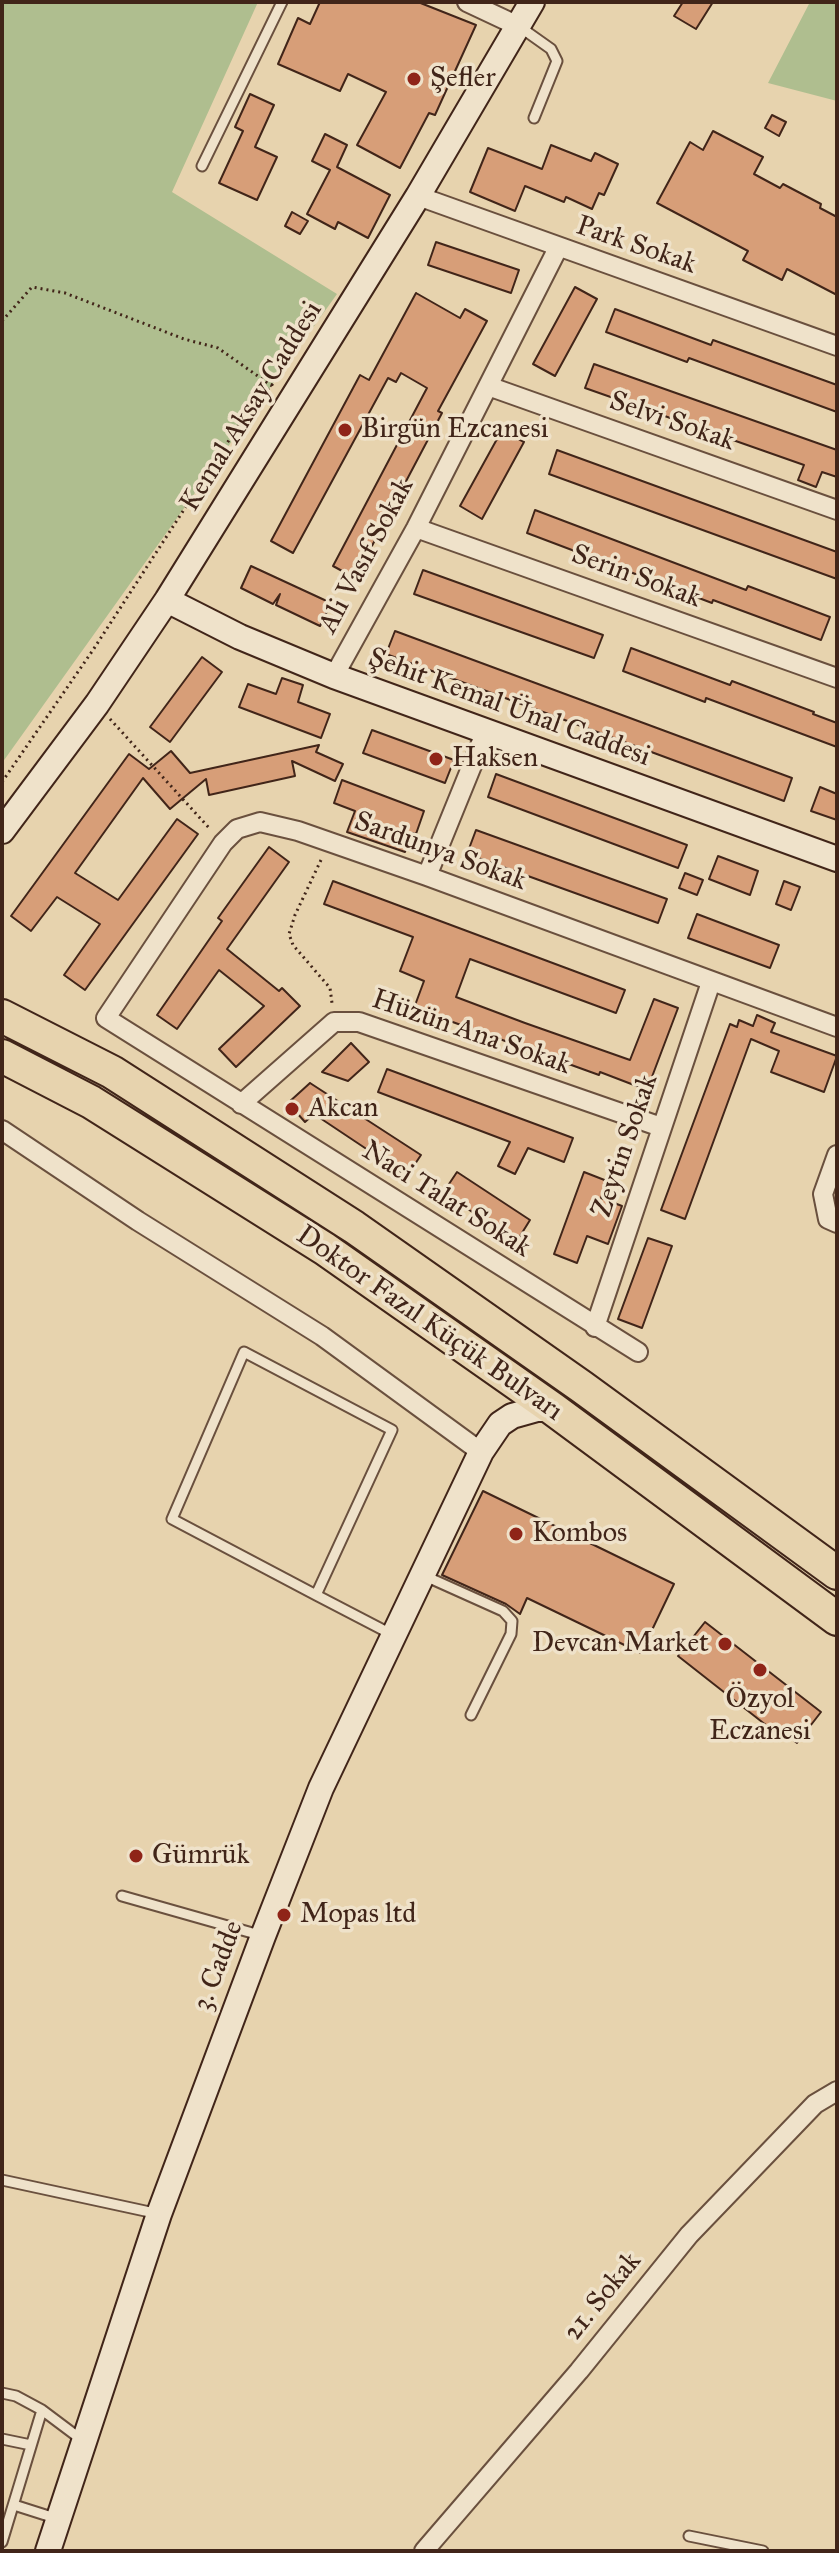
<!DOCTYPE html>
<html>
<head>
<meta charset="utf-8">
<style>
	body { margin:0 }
	#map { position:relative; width:839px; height:2553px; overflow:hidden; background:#e7d3ae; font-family:"IM FELL Great Primer",serif }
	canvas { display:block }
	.frame { position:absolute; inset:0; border:4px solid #412519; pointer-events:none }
</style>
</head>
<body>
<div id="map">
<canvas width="839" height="2553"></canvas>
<div class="frame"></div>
</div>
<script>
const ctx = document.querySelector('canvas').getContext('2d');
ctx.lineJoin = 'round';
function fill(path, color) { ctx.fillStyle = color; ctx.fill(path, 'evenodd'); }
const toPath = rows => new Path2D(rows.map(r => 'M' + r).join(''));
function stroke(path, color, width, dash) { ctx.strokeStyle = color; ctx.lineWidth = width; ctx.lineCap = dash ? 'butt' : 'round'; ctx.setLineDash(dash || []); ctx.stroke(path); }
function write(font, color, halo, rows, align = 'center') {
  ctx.font = font + ' "IM FELL Great Primer",serif'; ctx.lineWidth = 7; ctx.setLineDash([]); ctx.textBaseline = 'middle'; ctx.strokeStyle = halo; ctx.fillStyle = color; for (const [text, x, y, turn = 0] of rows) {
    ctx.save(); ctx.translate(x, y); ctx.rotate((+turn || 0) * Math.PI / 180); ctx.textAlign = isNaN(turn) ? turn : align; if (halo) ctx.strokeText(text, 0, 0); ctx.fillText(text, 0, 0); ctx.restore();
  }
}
const green = toPath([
	[2,2,258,2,172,192,337,294,2,763],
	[810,2,837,2,837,101,768,83]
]);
const building = toPath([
	[320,2,418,2,476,25,435,115,429,113,400,168,357,145,386,92,348,74,340,91,278,64,298,18,310,24,320,2],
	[683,2,713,2,696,29,674,16,683,2],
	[250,94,274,105,255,147,277,157,257,200,219,183,243,131,235,127,250,94],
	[772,115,786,122,779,136,765,128,772,115],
	[713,131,763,157,754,174,780,188,783,184,821,204,820,208,837,217,837,295,787,269,782,280,743,260,748,251,657,203,690,142,703,150,713,131],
	[325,134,347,145,337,167,390,195,368,238,338,222,335,229,307,214,330,170,312,161,325,134],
	[551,145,591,161,595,153,618,164,604,195,599,193,592,209,566,197,564,202,525,186,515,211,470,192,488,148,542,169,551,145],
	[292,212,308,221,300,234,285,226,292,212],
	[436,242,519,270,511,293,428,265,436,242],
	[575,287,597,299,555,376,533,364,575,287],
	[416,293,460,318,465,309,487,321,438,411,442,413,355,578,333,566,427,388,401,373,396,382,388,378,293,553,271,541,360,375,369,380,416,293],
	[615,309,711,345,713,340,837,385,837,412,689,358,687,362,606,332,615,309],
	[594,364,837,450,837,477,822,472,816,487,798,480,804,465,585,388,594,364],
	[502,430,524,442,482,519,460,506,502,430],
	[557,450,837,552,837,579,549,474,557,450],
	[535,510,746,590,748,586,830,617,821,640,713,600,712,603,527,533,535,510],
	[251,566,331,603,320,626,276,605,280,594,273,604,241,588,251,566],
	[423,570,603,635,594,658,414,594,423,570],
	[395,631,792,778,784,801,386,654,395,631],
	[631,648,730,685,732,681,814,712,813,714,837,723,837,747,706,698,705,702,623,671,631,648],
	[202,657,222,672,170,742,150,727,202,657],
	[282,678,303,685,298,702,330,714,321,738,239,707,248,684,276,694,282,678],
	[372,730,454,760,445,783,363,753,372,730],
	[319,745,316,752,343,764,335,781,292,761,295,776,209,795,206,779,170,809,143,778,75,873,118,900,177,819,198,834,85,990,64,975,100,924,57,897,31,931,11,916,129,754,149,769,171,751,190,773,319,745],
	[496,774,687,845,678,868,488,797,496,774],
	[342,780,424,811,416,834,412,833,405,852,347,832,355,811,334,803,342,780],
	[820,787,837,794,837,820,811,811,820,787],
	[476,830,667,899,658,923,467,854,476,830],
	[269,847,289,862,227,949,279,991,282,988,300,1006,236,1067,219,1049,264,1006,219,970,177,1029,157,1015,222,921,218,918,269,847],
	[718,856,758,871,750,895,709,879,718,856],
	[685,873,703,880,697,895,679,888,685,873],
	[333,881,625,990,616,1013,470,959,456,997,525,1023,630,1060,654,999,678,1008,647,1090,600,1072,599,1075,414,1008,424,981,400,971,413,937,324,904,333,881],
	[784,881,800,887,791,910,776,904,784,881],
	[697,914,779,945,770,968,688,938,697,914],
	[757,1015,775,1023,771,1032,837,1056,824,1092,771,1072,779,1051,751,1039,685,1219,661,1210,730,1024,737,1027,739,1020,753,1026,757,1015],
	[351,1043,369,1062,348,1081,322,1072,351,1043],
	[387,1069,573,1138,564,1162,528,1148,515,1174,498,1166,510,1142,378,1092,387,1069],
	[310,1083,421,1155,407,1176,314,1114,305,1122,288,1103,310,1083],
	[457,1172,530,1220,517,1241,443,1193,457,1172],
	[584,1172,607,1181,601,1198,622,1206,608,1244,587,1236,577,1263,554,1254,584,1172],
	[648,1238,672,1246,642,1328,618,1319,648,1238],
	[483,1491,674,1584,641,1653,527,1598,520,1614,506,1604,442,1575,483,1491],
	[705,1622,821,1712,797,1743,788,1736,785,1740,678,1656,705,1622]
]);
const path = toPath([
	[2,321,32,287,65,293,184,339,218,348,272,386],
	[110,719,210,829],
	[2,782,93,650,244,417,277,379],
	[321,860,295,915,289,934,293,945,330,988,332,1003]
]);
const lane = toPath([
	[520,27,551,49,557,61,534,118],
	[202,166,282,2],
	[425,1576,503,1611,512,1621,511,1634,471,1715],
	[316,1595,392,1430,244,1352,172,1519,316,1595,393,1635],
	[122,1896,263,1936],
	[2,2180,159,2214],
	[2,2393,16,2396,42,2410,82,2440],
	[2,2439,31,2445],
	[14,2505,58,2519],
	[689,2536,763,2551],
	[2,2542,42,2410]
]);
const street = toPath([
	[467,2,518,26],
	[418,196,837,346],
	[488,386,837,510],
	[416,528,837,678],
	[334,676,416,528,558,248],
	[427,876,486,731],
	[241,1104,334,1022,359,1022,661,1127],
	[2,1130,138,1221,322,1336,481,1452],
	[837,1155,823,1194,828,1219,837,1223],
	[595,1327,711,982],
	[638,1352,106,1018,223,843,237,829,260,822,298,831,427,876,837,1027],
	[424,2551,579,2371,689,2235,815,2104,837,2091]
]);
const secondary = toPath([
	[167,600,240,637,334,676,837,859],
	[2,831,97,704,167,600,418,196,532,2],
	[48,2551,159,2214,263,1936,321,1788,481,1452,500,1424,512,1416,537,1409,553,1409]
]);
const highway = toPath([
	[2,1016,112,1072,354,1227,582,1387,837,1573],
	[2,1056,91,1102,325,1249,553,1409,837,1619]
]);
const markers = [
	[414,79,8,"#8f2418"],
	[345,430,8,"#8f2418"],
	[436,759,8,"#8f2418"],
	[292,1109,8,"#8f2418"],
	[516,1534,8,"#8f2418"],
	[725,1644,8,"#8f2418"],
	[760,1670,8,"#8f2418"],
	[136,1856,8,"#8f2418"],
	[284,1915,8,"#8f2418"]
];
const poiNames = [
	["Şefler",430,79],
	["Birgün Ezcanesi",361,430],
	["Haksen",452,759],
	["Akcan",308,1109],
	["Kombos",532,1534],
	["Devcan Market",709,1644,"right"],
	["Özyol",760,1700,"center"],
	["Eczanesi",760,1732,"center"],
	["Gümrük",152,1856],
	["Mopas ltd",300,1915]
];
const streetNames = [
	["Park Sokak",636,246,19],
	["Kemal Aksay Caddesi",252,407,-58],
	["Selvi Sokak",672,422,19],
	["Ali Vasıf Sokak",367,556,-62],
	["Serin Sokak",636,577,20],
	["Şehit Kemal Ünal Caddesi",509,708,20],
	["Sardunya Sokak",440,852,20],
	["Hüzün Ana Sokak",471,1033,19],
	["Zeytin Sokak",626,1146,-71],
	["Naci Talat Sokak",446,1200,32],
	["Doktor Fazıl Küçük Bulvarı",429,1324,35],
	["3. Cadde",219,1966,-69],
	["21. Sokak",603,2297,-51]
];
fill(green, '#afbe8f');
fill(building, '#d79e78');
stroke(building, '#412519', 2);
stroke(lane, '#6a503e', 13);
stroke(street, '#6a503e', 22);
stroke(secondary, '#412519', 28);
stroke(highway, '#412519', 36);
stroke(path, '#412519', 3, [2, 4]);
stroke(lane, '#efe2ca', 9);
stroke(street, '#efe2ca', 18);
stroke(secondary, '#efe2ca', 24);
stroke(highway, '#e7d3ae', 32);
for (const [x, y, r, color] of markers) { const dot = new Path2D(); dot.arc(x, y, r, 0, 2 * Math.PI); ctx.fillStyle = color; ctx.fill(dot); stroke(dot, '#efe2ca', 3); }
write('28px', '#412519', '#efe2ca', poiNames, 'left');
write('28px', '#412519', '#efe2ca', streetNames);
</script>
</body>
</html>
